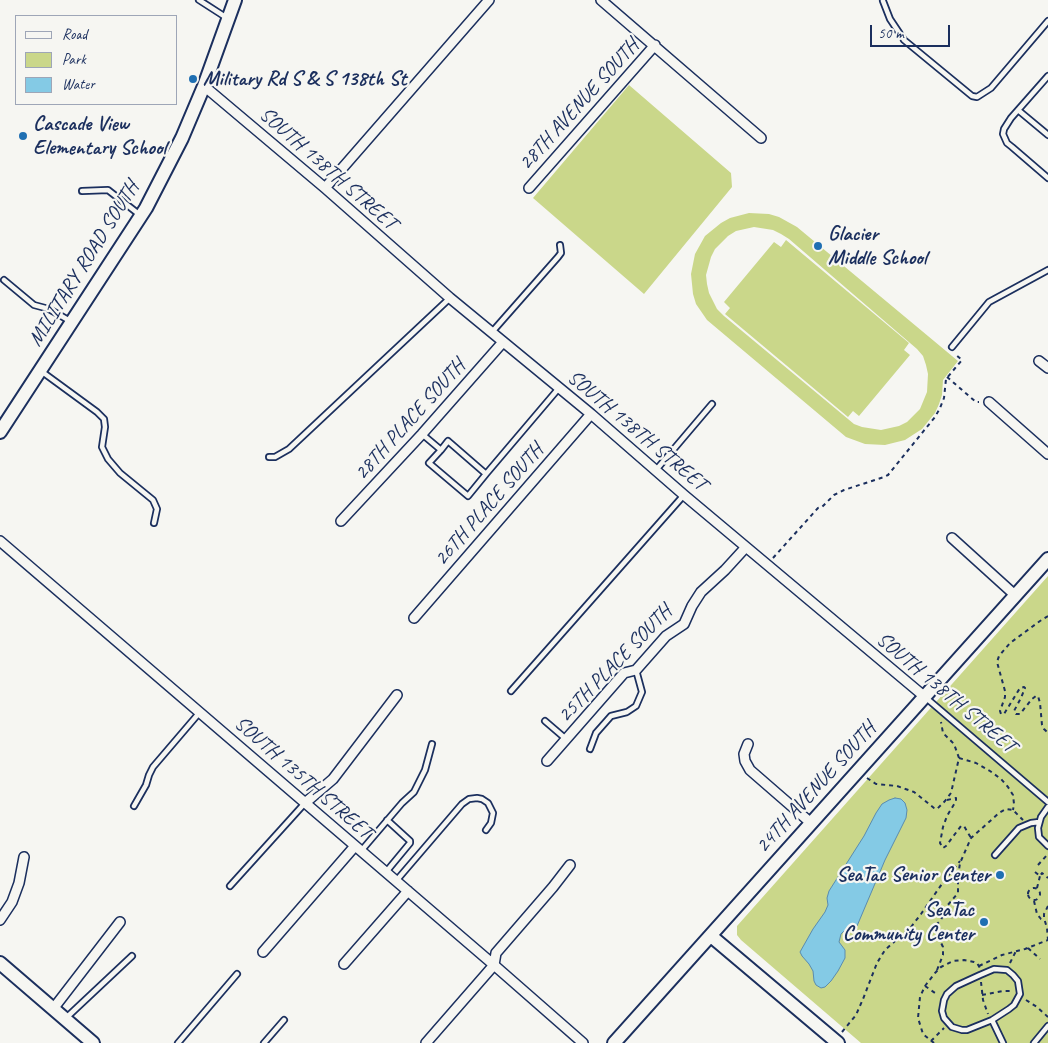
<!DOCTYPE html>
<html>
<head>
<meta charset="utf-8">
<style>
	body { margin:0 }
	#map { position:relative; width:1048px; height:1043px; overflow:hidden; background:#f6f6f2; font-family:Caveat,sans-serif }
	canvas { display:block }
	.legend { position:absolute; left:15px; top:15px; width:162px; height:90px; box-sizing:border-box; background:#f6f6f2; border:1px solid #9ea6b7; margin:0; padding:6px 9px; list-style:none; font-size:15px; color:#1b2f5e }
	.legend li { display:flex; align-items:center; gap:10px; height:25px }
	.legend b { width:25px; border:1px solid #9ea6b7 }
	.scale { position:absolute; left:870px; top:25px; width:80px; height:22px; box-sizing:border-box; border:2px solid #1b2f5e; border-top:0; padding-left:6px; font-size:15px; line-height:18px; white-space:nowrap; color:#1b2f5e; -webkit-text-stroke:4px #f6f6f2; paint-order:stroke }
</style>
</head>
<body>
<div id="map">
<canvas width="1048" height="1043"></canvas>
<ul class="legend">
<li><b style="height:6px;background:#f6f6f2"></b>Road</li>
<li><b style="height:14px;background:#cad78a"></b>Park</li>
<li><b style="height:14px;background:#84cae5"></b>Water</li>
</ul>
<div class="scale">50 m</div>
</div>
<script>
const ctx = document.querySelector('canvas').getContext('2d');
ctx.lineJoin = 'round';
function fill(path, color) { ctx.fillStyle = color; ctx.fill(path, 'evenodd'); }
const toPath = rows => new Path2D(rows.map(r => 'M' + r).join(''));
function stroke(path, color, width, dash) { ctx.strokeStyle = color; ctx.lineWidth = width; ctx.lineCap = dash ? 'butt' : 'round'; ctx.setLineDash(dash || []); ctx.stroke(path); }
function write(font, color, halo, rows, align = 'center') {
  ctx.font = font + ' Caveat,sans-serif'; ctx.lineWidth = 4.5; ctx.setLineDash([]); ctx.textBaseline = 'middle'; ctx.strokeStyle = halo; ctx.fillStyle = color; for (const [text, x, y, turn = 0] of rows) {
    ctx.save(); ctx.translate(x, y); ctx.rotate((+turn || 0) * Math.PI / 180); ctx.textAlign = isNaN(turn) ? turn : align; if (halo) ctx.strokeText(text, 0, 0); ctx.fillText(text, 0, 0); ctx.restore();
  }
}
const green = toPath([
	[629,85,731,173,732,187,644,294,533,198],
	[749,213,769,214,779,217,797,227,958,361,943,380,942,395,939,404,935,413,922,429,905,440,885,445,865,444,846,437,707,320,696,304,693,294,691,274,695,254,705,236,721,223,730,218],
	[754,227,773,230,781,234,789,239,917,349,923,356,926,365,928,374,927,392,920,409,907,422,899,426,881,430,862,427,854,424,724,316,717,309,709,293,707,284,706,275,711,257,715,249,728,236,736,231],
	[786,240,909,343,904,350,910,355,859,416,853,411,848,417,725,314,730,308,724,302,774,242,781,247],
	[1048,576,1048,1043,861,1043,741,940,737,935,737,926]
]);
const water = toPath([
	[895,798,901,799,905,803,907,810,906,818,885,860,857,926,852,930,844,931,841,934,839,942,845,950,845,958,838,971,831,981,825,987,821,988,816,985,814,981,813,971,809,964,802,956,800,952,813,929,825,912,828,905,827,898,829,891,864,836,876,813,882,804,889,800,895,798]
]);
const path = toPath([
	[947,377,976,402,979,402],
	[773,558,818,508,822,507,834,495,844,490,884,477,888,475,935,417,940,408,944,398,946,379,962,360,955,354],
	[1048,616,1040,621,1010,643,999,656,997,662,1005,691,1005,697,1000,711,1001,714,1004,714,1020,688,1024,687,1025,688,1021,698,1014,711,1016,714,1020,714,1032,699,1036,696,1038,696,1040,703,1042,725,1044,729,1048,733],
	[959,758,976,763,990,771,1001,779,1008,787,1013,795,1014,804,1013,810],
	[867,778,876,784,897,786,914,792,934,808,937,809,945,801,951,793,959,758,954,744,943,733,941,722],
	[947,800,956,798,956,801,947,816,943,827,940,843,943,848,946,846,961,826,964,826,971,838],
	[1038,865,1047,855,1046,854],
	[1035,872,1040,876,1042,873,1048,878],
	'1028 894a6 6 0 1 1 12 0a6 6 0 1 1-12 0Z',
	[1037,888,1040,876],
	[1034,901,1037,914,1041,919,1044,920],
	[1048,906,1044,914,1044,918,1047,928,1048,940],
	[1028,948,1040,959],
	[1010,963,1016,951],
	[979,966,1002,955,1025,949,1048,940],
	[937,970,943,955,943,947,935,930,936,925,941,920,947,906,958,893,958,877,960,863,971,838,989,822,999,813,1006,809,1013,810,1023,820],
	[981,982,983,1000,988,1014],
	[925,986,938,995],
	[982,995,1003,991,1012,991],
	[1026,1000,1037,1007,1048,1017],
	[842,1032,856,1015,863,999,877,963,885,950,911,927,921,914,944,881,960,861],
	[931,1041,944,1028],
	[934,1043,923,1034,918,1018,920,997,925,986,935,973,941,967,953,961,964,960,974,962,977,963,980,968]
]);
const lane = toPath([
	[199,0,227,18],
	[883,1,890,19,904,40,972,96,977,97,991,88,1048,21],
	[1048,76,1011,118,1004,129,1003,134,1007,143,1012,147,1048,178],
	[1018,110,1048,135],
	[82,191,108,190,140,215],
	[4,280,34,305,49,309,70,321],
	[492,332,558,257,561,253,560,245],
	[952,347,989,302,1048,270],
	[41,371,97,412,104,419,105,427,102,447,108,459,120,473,153,500,157,509,154,523],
	[422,434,441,450,429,463,468,496,486,474],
	[441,450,448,441,486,474,559,388],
	[269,457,275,457,289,449,450,298],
	[656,470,712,404],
	[511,691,684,495],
	[925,697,1048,802],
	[545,721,566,739],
	[590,749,596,733,611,716,627,712,636,706,642,692,636,670],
	[134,806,146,785,149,775,153,767,200,712],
	[1048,807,1041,817,1038,828,1039,837,1048,846],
	[361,851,402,803,414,792,425,770,432,744],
	[995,855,1019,828,1031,823,1039,822],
	[386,872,410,843,410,841,387,820],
	[396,881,462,804,469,799,477,798,482,799,488,803,493,813,491,823,486,830],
	[230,886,305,803],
	[66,1018,132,956],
	[992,1020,1009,1009,1014,1005,1020,994,1018,981,1013,975,1007,970,994,969,980,975,956,986,947,994,944,1000,942,1011,944,1018,952,1027,962,1030,967,1030,992,1020,1003,1043],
	[178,1043,237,974],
	[264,1043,284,1020],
	[1034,1043,1048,1026]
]);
const street = toPath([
	[601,0,761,138],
	[204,86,325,188,450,298,591,414,684,495,925,697],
	[325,188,489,0],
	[529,188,655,45],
	[1039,361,1048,368],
	[989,402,1048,454],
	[341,521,422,434,503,342],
	[952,538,1016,596],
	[0,541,494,965,583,1043],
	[414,618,591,414],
	[748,744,744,754,745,761,750,770,811,823],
	[547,761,624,673,636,670,666,636,684,624,692,606,701,592,725,570,746,547],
	[305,803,333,779,397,695],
	[0,920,12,902,19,883,24,857],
	[263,952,355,846],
	[344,964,408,891],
	[53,1009,120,922],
	[426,1043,494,965,496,953,553,887,570,865]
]);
const secondary = toPath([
	[0,432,146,208,182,138,204,86,235,0],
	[711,936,838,1043],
	[0,963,93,1043],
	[614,1043,1048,559]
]);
const markers = [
	[193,79,5,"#1f6fb2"],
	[23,136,5,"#1f6fb2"],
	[818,246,5,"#1f6fb2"],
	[1000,875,5,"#1f6fb2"],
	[984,922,5,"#1f6fb2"]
];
const poiNames = [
	["Military Rd S & S 138th St",203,79],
	["Cascade View",33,124],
	["Elementary School",33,148],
	["Glacier",828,234],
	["Middle School",828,258],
	["SeaTac Senior Center",990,875,"right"],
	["SeaTac",974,910,"right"],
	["Community Center",974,934,"right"]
];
const streetNames = [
	["28TH AVENUE SOUTH",579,105,-48],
	["SOUTH 138TH STREET",328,169,41],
	["MILITARY ROAD SOUTH",84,264,-58],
	["28TH PLACE SOUTH",410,420,-48],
	["SOUTH 138TH STREET",637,431,40],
	["26TH PLACE SOUTH",489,505,-49],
	["25TH PLACE SOUTH",615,664,-46],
	["SOUTH 138TH STREET",946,693,40],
	["SOUTH 135TH STREET",303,778,41],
	["24TH AVENUE SOUTH",816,788,-48]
];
fill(green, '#cad78a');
fill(water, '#84cae5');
stroke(water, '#5a8caf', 1);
stroke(lane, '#1b2f5e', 8);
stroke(street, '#1b2f5e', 12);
stroke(secondary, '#1b2f5e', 16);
stroke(path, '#1b2f5e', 2, [4, 4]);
stroke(lane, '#f6f6f2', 4.5);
stroke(street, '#f6f6f2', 9);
stroke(secondary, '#f6f6f2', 12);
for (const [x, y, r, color] of markers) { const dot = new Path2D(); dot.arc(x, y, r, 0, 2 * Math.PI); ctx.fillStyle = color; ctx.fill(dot); stroke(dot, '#f6f6f2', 2); }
write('bold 21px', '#1b2f5e', '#f6f6f2', poiNames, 'left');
write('21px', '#1b2f5e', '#f6f6f2', streetNames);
</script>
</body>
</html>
